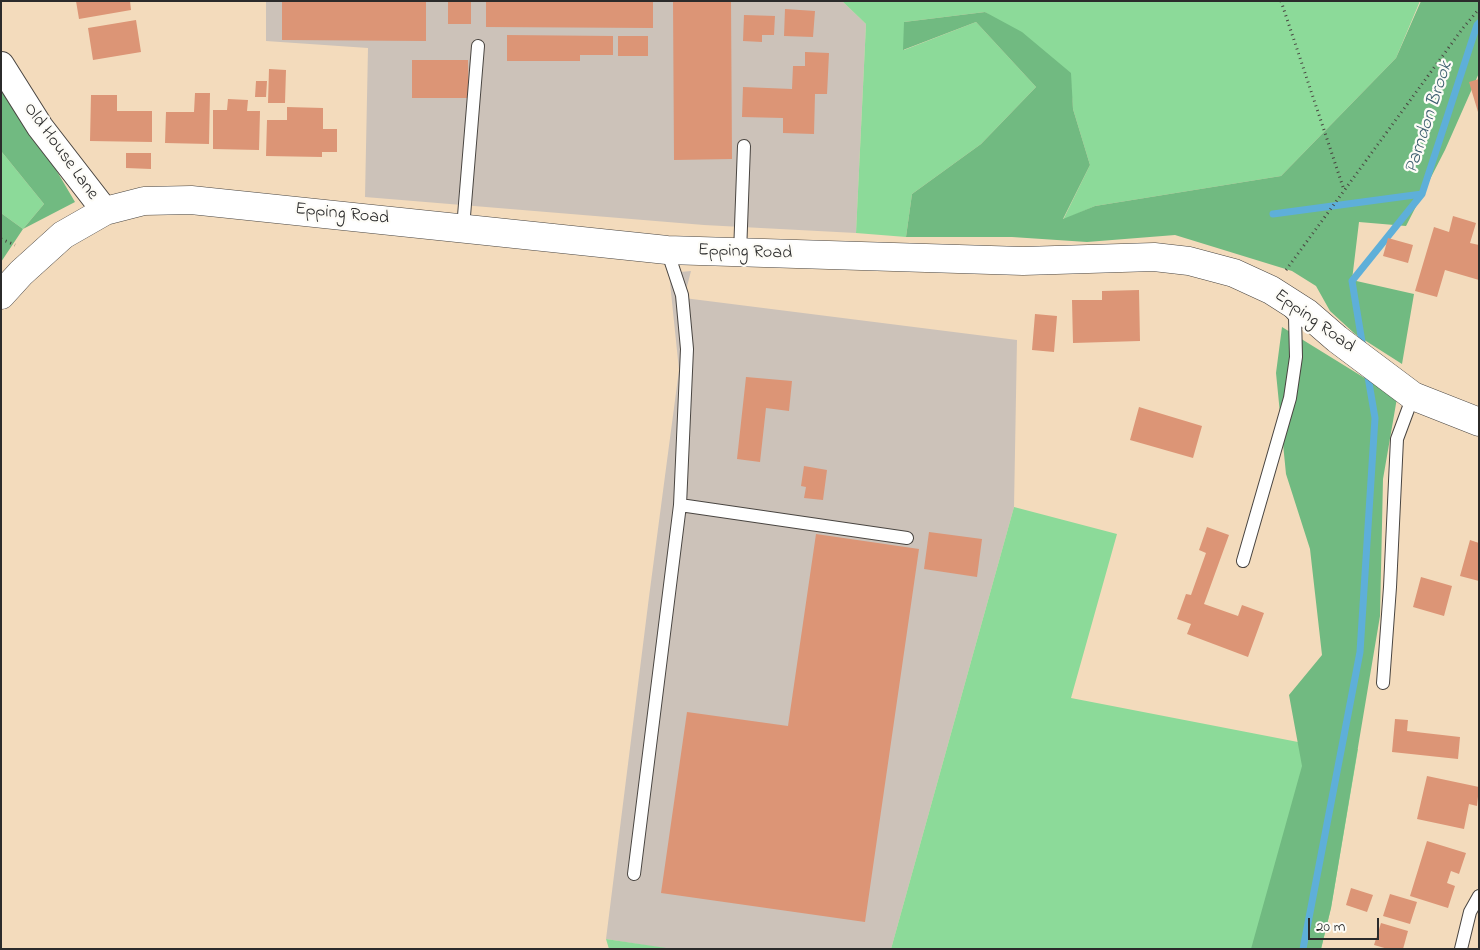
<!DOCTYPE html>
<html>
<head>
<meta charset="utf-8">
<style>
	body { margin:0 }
	#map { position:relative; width:1480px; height:950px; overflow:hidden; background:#f3dbbc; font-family:"Indie Flower",sans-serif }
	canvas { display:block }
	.frame { position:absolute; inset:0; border:2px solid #2b2b2b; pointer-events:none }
	.scale { position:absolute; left:1308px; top:918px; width:71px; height:22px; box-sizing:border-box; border:2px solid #2b2b2b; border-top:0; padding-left:6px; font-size:15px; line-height:18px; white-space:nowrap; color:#2b2b2b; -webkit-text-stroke:4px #fdfcf7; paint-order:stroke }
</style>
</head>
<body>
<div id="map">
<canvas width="1480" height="950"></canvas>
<div class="frame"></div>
<div class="scale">20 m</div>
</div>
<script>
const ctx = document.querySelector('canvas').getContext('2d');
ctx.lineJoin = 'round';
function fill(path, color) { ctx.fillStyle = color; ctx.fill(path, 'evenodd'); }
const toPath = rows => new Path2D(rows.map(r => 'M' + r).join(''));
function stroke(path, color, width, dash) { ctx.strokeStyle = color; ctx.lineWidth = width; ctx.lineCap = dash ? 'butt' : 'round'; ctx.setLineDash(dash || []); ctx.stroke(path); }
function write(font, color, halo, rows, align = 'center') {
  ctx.font = font + ' "Indie Flower",sans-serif'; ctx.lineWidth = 4.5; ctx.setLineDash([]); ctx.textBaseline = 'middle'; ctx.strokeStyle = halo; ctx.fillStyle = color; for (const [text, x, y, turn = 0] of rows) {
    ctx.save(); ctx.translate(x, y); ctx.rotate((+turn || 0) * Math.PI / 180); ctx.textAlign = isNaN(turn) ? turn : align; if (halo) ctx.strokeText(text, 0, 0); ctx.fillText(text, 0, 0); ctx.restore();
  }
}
const industrial = toPath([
	[266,1,842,1,866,24,856,233,704,225,365,197,368,48,266,41],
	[691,271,684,298,1017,340,1014,507,891,949,669,949,606,939,649,597,679,370,669,273]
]);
const green = toPath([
	[842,1,1420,1,1396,58,1281,176,1095,206,1063,220,1090,165,1073,109,1070,73,985,12,904,22,904,50,976,22,1036,87,981,144,912,194,906,237,856,233,866,24],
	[1,151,44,204,23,229,1,213],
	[1014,507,1117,534,1071,698,1298,742,1358,749,1331,908,1321,949,891,949],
	[606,939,673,949,609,949]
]);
const forest = toPath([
	[1421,1,1479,1,1479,73,1445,150,1406,226,1359,222,1352,280,1414,294,1402,364,1355,334,1330,311,1316,286,1292,271,1175,235,1087,242,1012,237,906,237,912,194,981,144,1036,87,976,22,903,50,904,22,985,12,1022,32,1071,73,1073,109,1090,165,1063,219,1095,206,1281,176,1396,58],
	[1,81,35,134,75,202,23,229,1,262,1,213,23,229,44,204,1,151],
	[1282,327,1397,398,1383,479,1380,616,1331,908,1321,949,1251,949,1302,766,1289,695,1322,655,1310,549,1286,474,1276,373]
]);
const stream = toPath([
	[1273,214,1422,194,1477,25,1479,23],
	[1363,348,1352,281,1422,194],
	[1303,949,1360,652,1375,418,1367,371]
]);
const building = toPath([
	[76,1,130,1,131,10,79,19],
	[282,1,426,1,426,41,282,40],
	[448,1,471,1,471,24,448,24],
	[486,1,653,1,653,28,486,27],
	[673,1,731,1,732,159,674,160],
	[785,9,815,11,813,37,784,36],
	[744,15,775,16,774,35,762,35,762,42,743,41],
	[136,20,141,52,93,60,88,28],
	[507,35,613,36,613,55,580,55,580,61,507,61],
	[618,36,648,36,648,56,618,56],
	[805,52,829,53,827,94,815,94,814,134,783,133,783,118,742,117,743,87,792,89,793,66,805,66],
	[412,60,468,60,469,98,412,98],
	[269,69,286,70,285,103,268,103],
	[1479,79,1479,112,1478,112,1469,82],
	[256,81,267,81,266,97,255,97],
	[195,93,210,93,209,144,165,143,166,112,194,112],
	[91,95,117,95,117,111,152,111,152,142,90,141],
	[228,99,248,100,247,111,260,111,259,150,213,149,213,110,227,110],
	[287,107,323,108,323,129,337,129,337,152,322,152,322,157,266,156,267,120,287,120],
	[126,153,151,153,151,169,126,168],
	[1453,216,1476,223,1470,243,1479,245,1479,280,1445,270,1437,297,1415,291,1434,227,1449,232],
	[1388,238,1413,245,1408,263,1383,256],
	[1139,290,1140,341,1073,343,1072,300,1102,300,1102,291],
	[1035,314,1057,316,1054,352,1032,350],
	[746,377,792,381,789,411,766,408,760,462,737,459],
	[1139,407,1202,426,1193,458,1130,440],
	[804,466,827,470,823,500,804,498,806,487,801,486],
	[1207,527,1229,535,1204,604,1238,616,1242,605,1264,613,1248,657,1187,634,1191,624,1177,619,1186,594,1191,595,1206,553,1199,550],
	[929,532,982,539,977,577,924,569],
	[816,534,919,549,865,922,661,893,687,712,788,726],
	[1470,540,1479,543,1479,581,1460,576],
	[1421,577,1452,586,1444,616,1413,607],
	[1395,719,1408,720,1407,731,1460,737,1458,759,1392,752],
	[1427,776,1479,787,1477,806,1469,804,1464,829,1417,819],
	[1427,841,1466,853,1459,874,1451,871,1447,883,1455,886,1448,908,1410,896],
	[1351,888,1373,895,1367,912,1346,905],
	[1390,894,1417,902,1410,924,1383,916],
	[1381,923,1408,931,1403,949,1388,949,1374,945]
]);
const path = toPath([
	[1281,1,1344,190],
	[1,239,15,245],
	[1286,270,1463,28,1479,9]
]);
const service = toPath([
	[463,228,478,46],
	[667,250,682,295,687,349,680,505,907,538],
	[740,253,744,146],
	[1243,561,1290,398,1296,357,1295,317,1288,309],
	[1383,683,1390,587,1397,439,1413,396],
	[634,874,680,505],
	[1461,949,1470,912,1479,896]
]);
const minor = toPath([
	[1,65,40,127,105,211]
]);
const secondary = toPath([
	[1,295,21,273,63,235,105,211,144,201,191,200,667,250,1023,261,1154,257,1189,261,1234,273,1271,290,1307,313,1337,339,1413,396,1479,422]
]);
const streetNames = [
	["Old House Lane",60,152,54],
	["Epping Road",342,215,6],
	["Epping Road",745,253,2],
	["Epping Road",1314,322,36]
];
const waterNames = [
	["Parndon Brook",1430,118,-72]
];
fill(industrial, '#ccc2b9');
fill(green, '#8cda99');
fill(forest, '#71ba81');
stroke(stream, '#5eafd9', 7);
fill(building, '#dc9576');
stroke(service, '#494541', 14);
stroke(minor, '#494541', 28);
stroke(secondary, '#494541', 29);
stroke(path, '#494541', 3, [1, 4]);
stroke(service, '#fff', 12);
stroke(minor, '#fff', 26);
stroke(secondary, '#fff', 28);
write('18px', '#2b2b2b', '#fdfcf7', streetNames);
write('italic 19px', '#3f6071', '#fdfcf7', waterNames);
</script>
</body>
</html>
